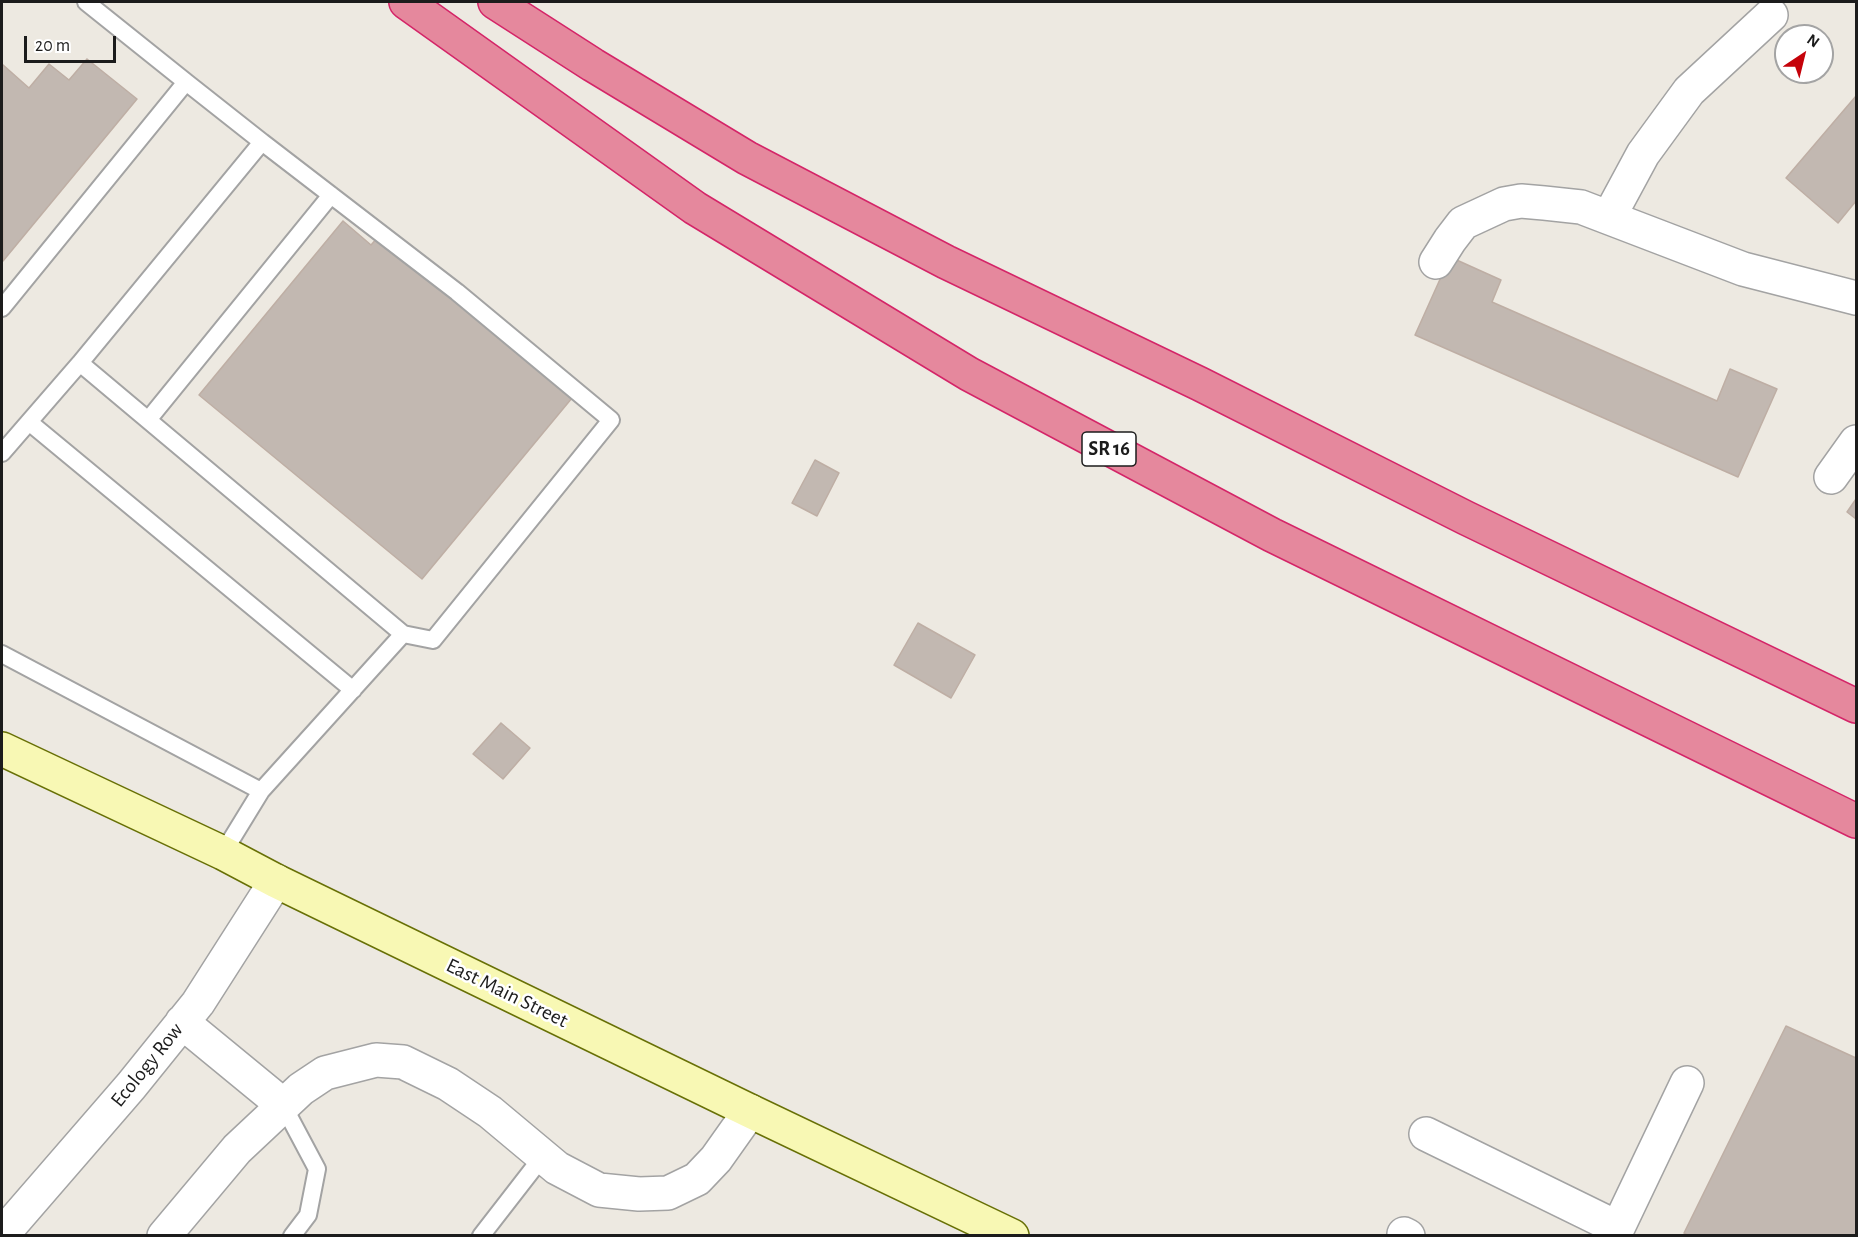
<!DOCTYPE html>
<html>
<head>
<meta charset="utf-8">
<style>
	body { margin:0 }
	#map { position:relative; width:1858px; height:1237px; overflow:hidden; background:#ede9e1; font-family:"Alegreya Sans",sans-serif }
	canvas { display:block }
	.frame { position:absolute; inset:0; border:3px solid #1c1c1c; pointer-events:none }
	.north { position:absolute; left:1774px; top:24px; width:60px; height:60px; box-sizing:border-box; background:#fff; border:2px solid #a4a4a4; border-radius:50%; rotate:35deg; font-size:16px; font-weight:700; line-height:24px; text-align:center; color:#1c1c1c }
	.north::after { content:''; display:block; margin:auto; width:21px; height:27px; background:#c5020a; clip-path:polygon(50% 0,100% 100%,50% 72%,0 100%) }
	.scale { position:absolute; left:24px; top:36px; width:92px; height:27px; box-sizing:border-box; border:3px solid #1c1c1c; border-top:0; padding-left:8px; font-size:18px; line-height:21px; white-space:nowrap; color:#1c1c1c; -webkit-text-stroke:4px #fff; paint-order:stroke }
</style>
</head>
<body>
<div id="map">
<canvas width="1858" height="1237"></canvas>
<div class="frame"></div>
<div class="north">N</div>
<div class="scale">20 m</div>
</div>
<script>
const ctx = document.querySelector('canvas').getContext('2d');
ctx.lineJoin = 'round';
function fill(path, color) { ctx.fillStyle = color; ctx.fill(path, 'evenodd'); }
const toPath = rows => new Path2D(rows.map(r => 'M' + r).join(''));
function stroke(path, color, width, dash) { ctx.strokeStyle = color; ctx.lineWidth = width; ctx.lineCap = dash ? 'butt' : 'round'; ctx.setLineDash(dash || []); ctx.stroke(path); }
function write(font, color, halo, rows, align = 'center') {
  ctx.font = font + ' "Alegreya Sans",sans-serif'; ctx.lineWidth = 5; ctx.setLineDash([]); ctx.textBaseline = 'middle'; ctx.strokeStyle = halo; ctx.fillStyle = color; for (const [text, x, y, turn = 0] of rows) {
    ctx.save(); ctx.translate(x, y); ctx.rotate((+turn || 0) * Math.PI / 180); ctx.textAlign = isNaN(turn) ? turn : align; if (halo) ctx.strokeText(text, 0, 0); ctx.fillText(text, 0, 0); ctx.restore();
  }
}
const building = toPath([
	[87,59,137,99,3,261,2,64,29,88,49,64,69,80,87,59],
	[1856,96,1856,201,1838,223,1786,178,1856,96],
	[343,221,371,245,378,237,572,398,422,579,199,395,343,221],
	[1450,257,1501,280,1492,302,1717,401,1730,369,1777,389,1738,477,1415,335,1450,257],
	[815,460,839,473,817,516,792,503,815,460],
	[1856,499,1856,519,1847,512,1856,499],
	[918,623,975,655,951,698,894,665,918,623],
	[501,723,530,748,503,779,473,754,501,723],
	[1786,1026,1856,1058,1856,1236,1689,1236,1684,1233,1786,1026]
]);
const service = toPath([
	[86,2,186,82],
	[2,308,186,82,262,142],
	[148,420,331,195],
	[29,422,353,690],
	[2,453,80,363],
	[2,654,261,791],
	[223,853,261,791,403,634,80,363,262,142,457,292,611,420,433,640,403,634],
	[283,1105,317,1169,308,1215,292,1236],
	[481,1236,543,1156]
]);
const minor = toPath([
	[1609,217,1643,154,1689,91,1771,15],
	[1436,262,1450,240,1463,223,1504,204,1521,201,1544,203,1581,207,1743,269,1856,298],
	[1831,477,1856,442],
	[182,1022,283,1105],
	[1426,1134,1618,1228],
	[1404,1234,1408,1236],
	[2,1235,131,1086,198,1003,276,881],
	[164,1236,237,1149,301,1089,325,1073,376,1060,403,1062,448,1084,490,1112,557,1168,599,1190,639,1194,668,1193,697,1179,716,1159,750,1111],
	[1614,1236,1687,1083]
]);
const secondary = toPath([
	[2,749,223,853,276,881,750,1111,1012,1236]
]);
const motorway = toPath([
	[406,2,695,208,969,374,1272,535,1856,821],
	[495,2,593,65,747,158,946,262,1200,384,1466,518,1856,706]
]);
const shields = [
	[1109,449,54]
];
const shieldNames = [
	["SR 16",1109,449]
];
const streetNames = [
	["East Main Street",507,993,26],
	["Ecology Row",147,1065,-51]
];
fill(building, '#c2b8b1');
stroke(building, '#beaea4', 1.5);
stroke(service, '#a3a3a3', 20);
stroke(minor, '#a3a3a3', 36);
stroke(secondary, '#687006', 36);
stroke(motorway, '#d42568', 36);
stroke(service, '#fff', 16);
stroke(minor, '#fff', 33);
stroke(secondary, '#f8f8b4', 33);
stroke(motorway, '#e5889d', 33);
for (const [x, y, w] of shields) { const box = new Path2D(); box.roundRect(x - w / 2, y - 17, w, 34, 4.5); ctx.fillStyle = '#fff'; ctx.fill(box); stroke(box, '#1c1c1c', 1.5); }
write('bold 20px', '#1c1c1c', null, shieldNames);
write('21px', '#1c1c1c', '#fff', streetNames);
</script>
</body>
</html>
